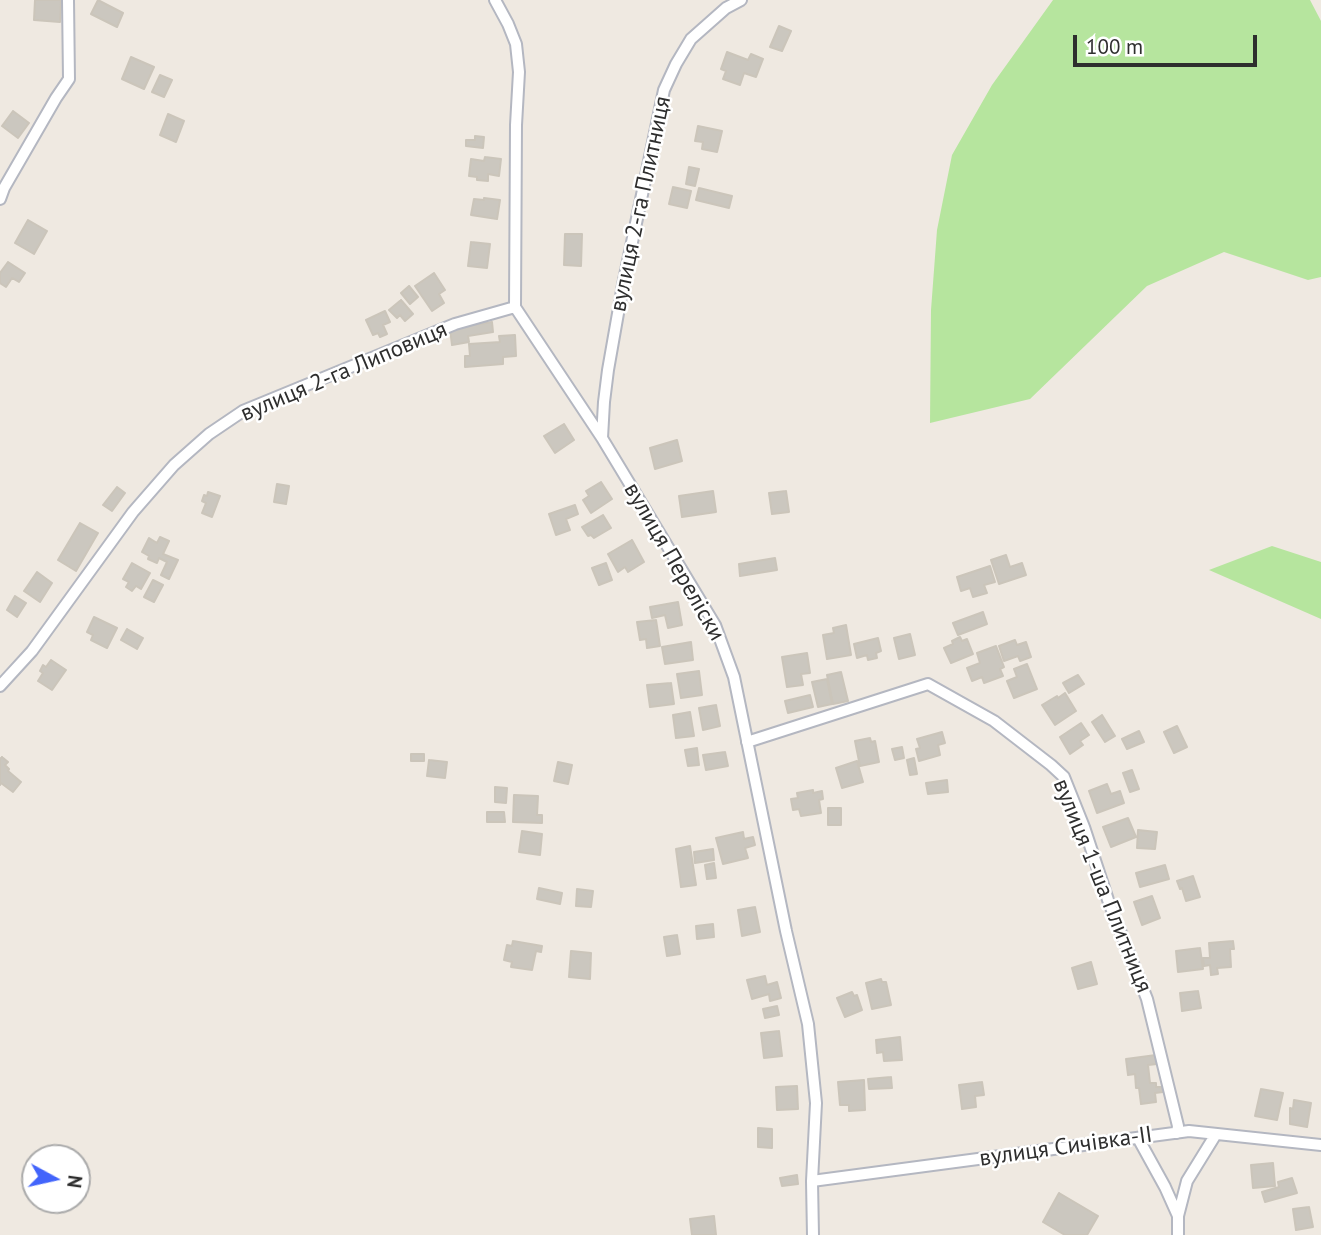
<!DOCTYPE html>
<html>
<head>
<meta charset="utf-8">
<style>
	body { margin:0 }
	#map { position:relative; width:1321px; height:1235px; overflow:hidden; background:#efe9e1; font-family:"PT Sans",sans-serif }
	canvas { display:block }
	.north { position:absolute; left:21px; top:1144px; width:70px; height:70px; box-sizing:border-box; background:#fff; border:2px solid #ababab; border-radius:50%; rotate:98deg; font-size:19px; font-weight:700; line-height:28px; text-align:center; color:#2e2e2e }
	.north::after { content:''; display:block; margin:auto; width:24px; height:32px; background:#4264fb; clip-path:polygon(50% 0,100% 100%,50% 72%,0 100%) }
	.scale { position:absolute; left:1073px; top:35px; width:184px; height:32px; box-sizing:border-box; border:4px solid #2e2e2e; border-top:0; padding-left:9px; font-size:21px; line-height:24px; white-space:nowrap; color:#2e2e2e; -webkit-text-stroke:5px #fff; paint-order:stroke }
</style>
</head>
<body>
<div id="map">
<canvas width="1321" height="1235"></canvas>
<div class="north">N</div>
<div class="scale">100 m</div>
</div>
<script>
const ctx = document.querySelector('canvas').getContext('2d');
ctx.lineJoin = 'round';
function fill(path, color) { ctx.fillStyle = color; ctx.fill(path, 'evenodd'); }
const toPath = rows => new Path2D(rows.map(r => 'M' + r).join(''));
function stroke(path, color, width, dash) { ctx.strokeStyle = color; ctx.lineWidth = width; ctx.lineCap = dash ? 'butt' : 'round'; ctx.setLineDash(dash || []); ctx.stroke(path); }
function write(font, color, halo, rows, align = 'center') {
  ctx.font = font + ' "PT Sans",sans-serif'; ctx.lineWidth = 5; ctx.setLineDash([]); ctx.textBaseline = 'middle'; ctx.strokeStyle = halo; ctx.fillStyle = color; for (const [text, x, y, turn = 0] of rows) {
    ctx.save(); ctx.translate(x, y); ctx.rotate((+turn || 0) * Math.PI / 180); ctx.textAlign = isNaN(turn) ? turn : align; if (halo) ctx.strokeText(text, 0, 0); ctx.fillText(text, 0, 0); ctx.restore();
  }
}
const green = toPath([
	[1053,0,1310,0,1321,21,1321,277,1308,280,1224,252,1147,286,1030,399,930,423,931,310,937,230,952,155,992,85],
	[1272,546,1321,562,1321,619,1209,570]
]);
const building = toPath([
	[35,0,61,0,60,22,34,20,35,0],
	[98,0,123,13,117,27,91,14,98,0],
	[779,26,791,31,782,51,770,47,779,26],
	[727,52,748,60,751,54,763,59,756,77,744,73,740,85,723,79,726,71,721,69,727,52],
	[131,57,154,67,144,89,122,79,131,57],
	[160,75,172,80,164,97,152,92,160,75],
	[13,111,29,123,18,138,2,126,13,111],
	[168,114,184,121,176,142,160,135,168,114],
	[698,126,722,131,717,152,702,149,703,142,695,141,698,126],
	[475,136,484,137,483,148,466,146,466,140,475,140,475,136],
	[485,157,501,159,499,176,488,174,488,181,477,180,477,177,469,176,471,159,484,161,485,157],
	[689,167,699,169,695,186,686,184,689,167],
	[673,187,691,191,687,208,669,204,673,187],
	[699,188,732,196,729,208,696,200,699,188],
	[484,198,500,200,497,219,471,215,474,199,484,200,484,198],
	[28,220,47,231,34,254,15,243,28,220],
	[565,234,582,234,581,266,564,265,565,234],
	[471,242,490,244,487,268,468,266,471,242],
	[8,262,25,273,19,282,12,278,6,287,0,283,0,273,8,262],
	[434,273,445,290,439,294,444,303,432,311,415,286,434,273],
	[409,286,418,297,410,304,401,293,409,286],
	[401,300,413,314,405,321,400,315,397,318,389,310,401,300],
	[385,311,390,322,383,325,387,334,380,337,378,333,373,335,366,320,385,311],
	[492,322,493,332,468,336,469,342,452,345,450,329,492,322],
	[515,335,516,356,503,357,503,364,465,367,465,356,470,356,469,344,500,342,499,336,515,335],
	[564,424,574,440,555,453,544,436,564,424],
	[677,440,682,461,655,469,650,448,677,440],
	[601,482,612,499,591,513,583,500,589,496,586,491,601,482],
	[277,484,289,486,286,504,274,502,277,484],
	[117,487,125,493,112,511,103,505,117,487],
	[713,491,716,512,682,517,679,496,713,491],
	[786,491,789,512,772,514,769,493,786,491],
	[208,492,220,496,212,517,202,513,206,503,202,501,204,495,207,496,208,492],
	[575,505,578,514,566,519,570,530,556,535,549,514,575,505],
	[603,515,611,528,594,538,591,535,588,536,582,527,603,515],
	[80,523,98,533,76,571,58,560,80,523],
	[160,537,169,541,163,554,178,560,169,579,161,575,167,562,159,558,157,563,148,559,149,556,142,552,149,538,157,543,160,537],
	[632,540,644,562,628,572,625,567,618,572,608,554,632,540],
	[1006,555,1010,567,1022,563,1026,575,999,584,991,560,1006,555],
	[775,558,777,570,740,576,739,564,775,558],
	[132,563,150,573,141,589,136,586,132,591,126,587,129,582,123,579,132,563],
	[606,563,612,580,599,585,592,568,606,563],
	[990,566,995,582,984,585,987,593,973,597,970,588,961,591,957,577,990,566],
	[37,572,52,583,40,602,24,591,37,572],
	[153,580,163,585,154,602,144,597,153,580],
	[15,596,26,603,17,617,7,610,15,596],
	[678,602,682,625,668,628,665,615,652,618,650,607,678,602],
	[983,612,987,624,958,635,953,623,983,612],
	[94,617,117,628,107,648,91,640,93,635,87,632,94,617],
	[656,620,660,646,647,648,646,639,640,640,637,622,656,620],
	[846,625,851,655,827,659,823,635,834,633,833,628,846,625],
	[127,629,143,638,137,649,121,640,127,629],
	[910,634,915,655,899,659,894,638,910,634],
	[960,637,962,641,967,639,973,654,951,663,944,648,953,644,952,641,960,637],
	[878,638,881,651,876,653,877,658,868,660,867,655,857,658,854,644,878,638],
	[1015,640,1017,645,1026,642,1031,657,1020,661,1018,656,1004,661,999,646,1015,640],
	[691,642,693,660,665,664,662,647,691,642],
	[996,646,1004,667,1000,669,1003,676,984,683,982,677,972,681,967,668,980,663,977,653,996,646],
	[807,653,810,673,801,674,803,685,787,687,782,657,807,653],
	[51,660,66,670,52,690,38,681,43,673,40,671,43,665,46,667,51,660],
	[1027,664,1037,689,1014,698,1007,681,1017,677,1014,669,1027,664],
	[699,671,702,695,681,698,677,674,699,671],
	[841,672,848,701,833,704,827,675,841,672],
	[1078,675,1084,684,1069,693,1063,683,1078,675],
	[827,679,832,704,818,707,812,682,827,679],
	[671,683,674,704,650,707,647,685,671,683],
	[1065,693,1076,711,1055,725,1042,705,1057,696,1058,698,1065,693],
	[810,695,813,707,788,713,785,701,810,695],
	[716,705,720,726,703,730,699,708,716,705],
	[690,712,694,736,676,738,673,715,690,712],
	[1102,715,1115,736,1105,742,1092,722,1102,715],
	[1081,723,1089,735,1080,741,1083,745,1070,754,1060,737,1081,723],
	[1177,726,1187,747,1174,753,1164,732,1177,726],
	[1139,731,1144,742,1127,749,1122,739,1139,731],
	[942,732,945,743,938,745,940,755,919,761,916,749,920,748,917,739,942,732],
	[870,738,871,742,875,741,879,762,860,766,855,741,870,738],
	[902,747,904,758,895,760,892,749,902,747],
	[697,748,699,765,688,766,685,750,697,748],
	[725,752,728,766,706,770,703,755,725,752],
	[411,754,424,754,424,761,411,761,411,754],
	[2,757,8,762,5,765,9,769,8,771,21,782,13,792,1,783,0,785,0,759,2,757],
	[914,758,917,774,910,775,907,760,914,758],
	[429,760,447,762,445,778,427,776,429,760],
	[857,761,863,782,842,788,836,768,857,761],
	[558,762,572,765,568,784,554,781,558,762],
	[1132,770,1139,789,1130,792,1123,773,1132,770],
	[947,780,948,792,928,794,926,783,947,780],
	[1107,784,1111,794,1120,791,1124,803,1097,813,1089,791,1107,784],
	[495,787,507,788,506,803,495,802,495,787],
	[813,790,813,793,822,791,823,799,819,800,821,813,801,816,799,809,793,810,791,799,798,798,797,793,813,790],
	[514,795,538,796,537,815,542,815,542,823,513,822,514,795],
	[828,808,841,808,841,825,828,825,828,808],
	[487,812,504,812,505,822,487,822,487,812],
	[1128,818,1136,837,1111,847,1103,827,1128,818],
	[1138,830,1157,832,1155,849,1137,848,1138,830],
	[522,831,542,834,540,855,519,852,522,831],
	[743,832,744,839,753,837,755,845,745,848,748,858,723,864,716,838,743,832],
	[690,846,696,885,681,887,676,849,690,846],
	[713,849,714,860,695,863,694,852,713,849],
	[714,863,716,878,707,879,705,865,714,863],
	[1165,865,1169,879,1140,887,1136,873,1165,865],
	[1193,876,1200,897,1186,901,1182,888,1180,889,1177,881,1193,876],
	[539,888,562,893,560,904,537,899,539,888],
	[577,889,593,891,591,907,576,906,577,889],
	[1152,896,1160,918,1142,925,1134,902,1152,896],
	[755,907,760,932,742,936,738,910,755,907],
	[713,924,714,937,697,939,696,926,713,924],
	[677,935,680,954,667,956,664,937,677,935],
	[513,941,542,946,541,952,536,951,532,970,511,967,512,962,504,960,507,945,512,946,513,941],
	[1233,941,1234,949,1230,949,1231,967,1217,968,1218,974,1211,975,1210,965,1204,966,1203,958,1210,958,1209,943,1233,941],
	[1200,948,1203,969,1178,972,1176,951,1200,948],
	[571,951,591,953,590,979,569,977,571,951],
	[1091,962,1097,984,1078,989,1072,968,1091,962],
	[765,976,767,985,777,982,781,998,770,1001,769,994,752,999,747,980,765,976],
	[881,979,882,982,886,982,891,1005,872,1009,866,983,881,979],
	[1198,991,1201,1008,1182,1011,1180,993,1198,991],
	[852,992,854,996,857,995,862,1010,845,1017,837,998,852,992],
	[777,1006,779,1015,765,1018,763,1009,777,1006],
	[779,1031,782,1056,764,1058,761,1033,779,1031],
	[900,1037,902,1060,884,1061,883,1052,877,1053,876,1040,900,1037],
	[1156,1055,1157,1064,1148,1065,1150,1083,1156,1083,1156,1087,1162,1087,1163,1092,1155,1093,1156,1102,1141,1104,1139,1088,1136,1088,1135,1074,1128,1075,1126,1059,1156,1055],
	[891,1077,892,1088,869,1089,868,1079,891,1077],
	[864,1080,865,1110,849,1111,849,1105,840,1105,838,1082,864,1080],
	[982,1082,984,1095,975,1096,976,1107,962,1109,959,1085,982,1082],
	[797,1086,798,1109,777,1110,776,1087,797,1086],
	[1261,1089,1283,1093,1277,1120,1255,1116,1261,1089],
	[1294,1100,1311,1103,1307,1127,1290,1124,1290,1108,1293,1109,1294,1100],
	[758,1128,772,1129,772,1148,758,1147,758,1128],
	[1273,1163,1275,1186,1253,1188,1251,1165,1273,1163],
	[797,1175,798,1184,782,1186,780,1178,797,1175],
	[1292,1178,1297,1193,1265,1202,1262,1192,1279,1187,1278,1182,1292,1178],
	[1059,1193,1098,1216,1087,1235,1065,1235,1043,1222,1059,1193],
	[1309,1207,1313,1227,1296,1230,1293,1209,1309,1207],
	[714,1216,716,1235,692,1235,690,1219,714,1216]
]);
const minor = toPath([
	[495,0,508,24,516,44,519,72,516,125,515,307,602,438,715,625,734,677,786,931,808,1024,816,1103,812,1181,813,1235],
	[0,199,4,188,56,98,69,79,68,0],
	[602,438,604,402,608,370,623,285,664,90,676,64,691,39,726,8,741,0],
	[0,686,32,651,133,512,174,465,209,434,243,411,455,324,515,307],
	[747,742,928,684,994,721,1051,765,1064,777,1084,827,1108,900,1147,999,1178,1126,1177,1133],
	[1138,1138,1165,1187,1178,1216,1178,1235],
	[812,1181,1189,1131,1321,1145],
	[1178,1216,1187,1181,1216,1134]
]);
const streetNames = [
	["вулиця 2-га Плитниця",641,204,-78],
	["вулиця 2-га Липовиця",344,372,-23],
	["вулиця Переліски",674,562,60],
	["вулиця 1-ша Плитниця",1102,886,68],
	["вулиця Сичівка-II",1066,1147,-8]
];
fill(green, '#b6e59e');
fill(building, '#cbc7bf');
stroke(building, '#cbc5ba', 2);
stroke(minor, '#b4b7c1', 14);
stroke(minor, '#fff', 10);
write('23px', '#2e2e2e', '#fff', streetNames);
</script>
</body>
</html>
